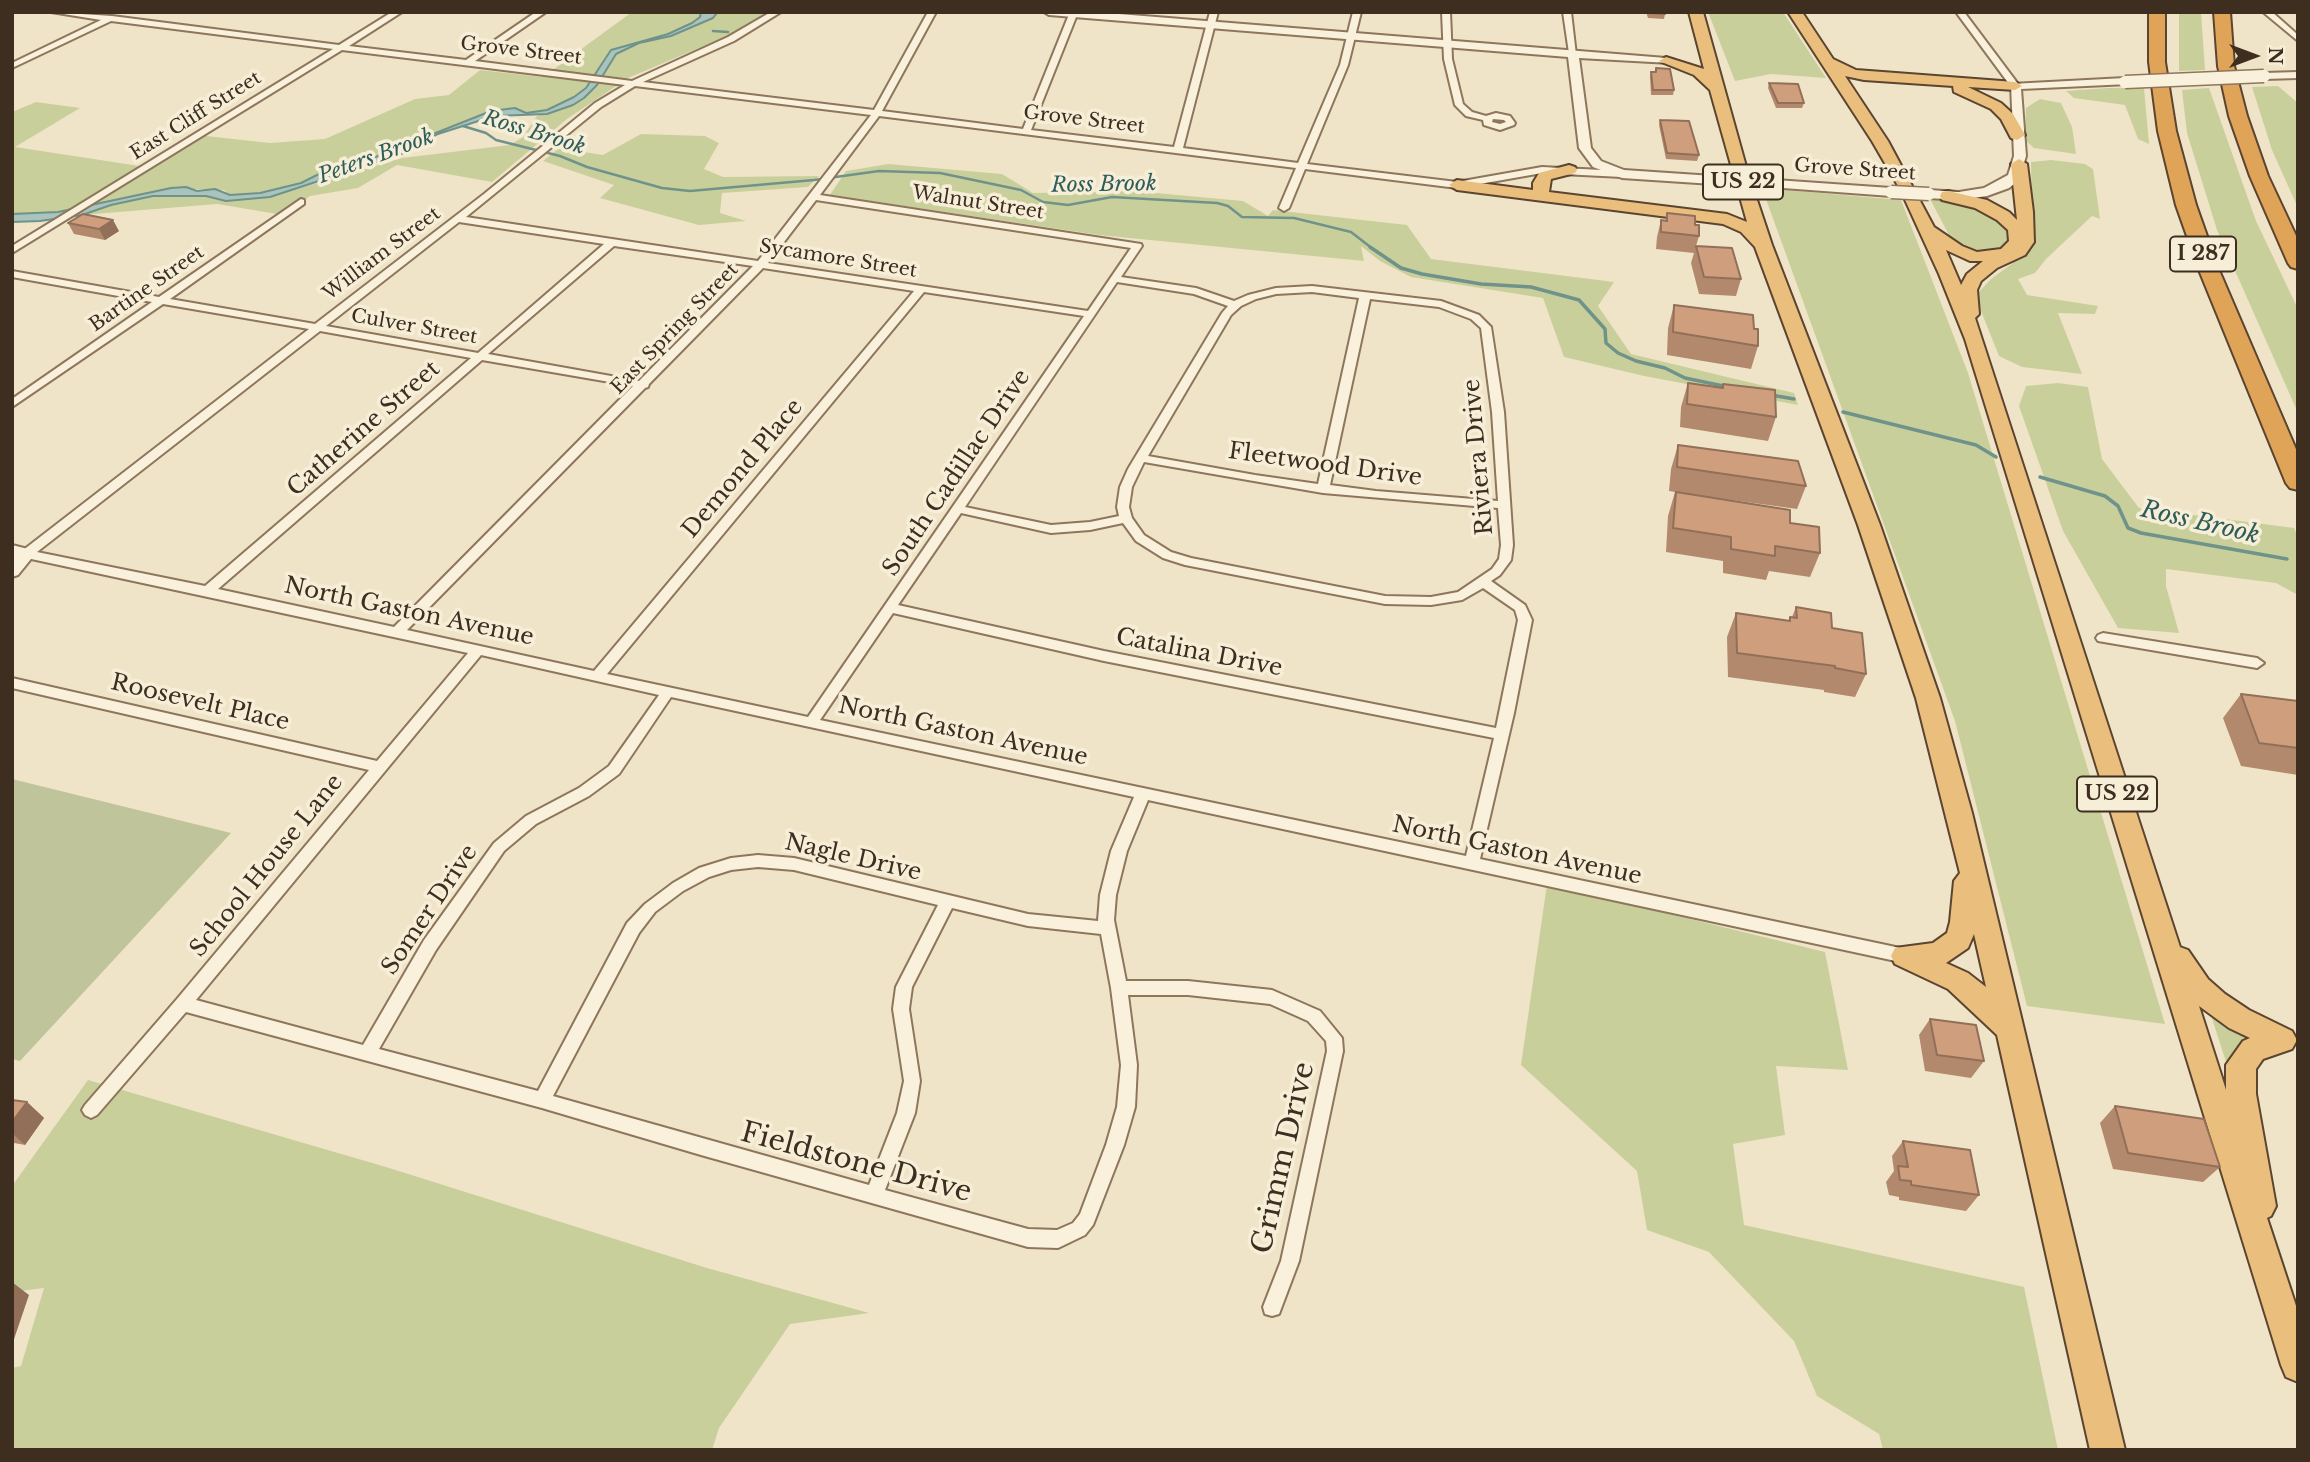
<!DOCTYPE html>
<html>
<head>
<meta charset="utf-8">
<style>
	body { margin:0 }
	#map { position:relative; width:2310px; height:1462px; overflow:hidden; background:#f0e4c8; font-family:"Libre Baskerville",serif }
	canvas { display:block }
	.frame { position:absolute; inset:0; border:14px solid #3d2e20; pointer-events:none }
	.north { position:absolute; left:2219px; top:21px; width:70px; height:70px; -webkit-text-stroke:5px #f7eed8; paint-order:stroke; rotate:90deg; font-size:19px; font-weight:700; line-height:28px; text-align:center; color:#3d2e20 }
	.north::after { content:''; display:block; margin:auto; width:24px; height:32px; background:#3d2e20; clip-path:polygon(50% 0,100% 100%,50% 72%,0 100%) }
</style>
</head>
<body>
<div id="map">
<canvas width="2310" height="1462"></canvas>
<div class="frame"></div>
<div class="north">N</div>
</div>
<script>
const ctx = document.querySelector('canvas').getContext('2d');
ctx.lineJoin = 'round';
function fill(path, color) { ctx.fillStyle = color; ctx.fill(path, 'evenodd'); }
const toPath = rows => new Path2D(rows.map(r => 'M' + r).join(''));
function stroke(path, color, width, dash) { ctx.strokeStyle = color; ctx.lineWidth = width; ctx.lineCap = dash ? 'butt' : 'round'; ctx.setLineDash(dash || []); ctx.stroke(path); }
function write(font, color, halo, rows, align = 'center') {
  ctx.font = font + ' "Libre Baskerville",serif'; ctx.lineWidth = 7; ctx.setLineDash([]); ctx.textBaseline = 'middle'; ctx.strokeStyle = halo; ctx.fillStyle = color; for (const [text, x, y, turn = 0] of rows) {
    ctx.save(); ctx.translate(x, y); ctx.rotate((+turn || 0) * Math.PI / 180); ctx.textAlign = isNaN(turn) ? turn : align; if (halo) ctx.strokeText(text, 0, 0); ctx.fillText(text, 0, 0); ctx.restore();
  }
}
const green = toPath([
	[632,12,701,12,700,17,692,23,668,34,611,50,586,88,574,97,547,110,526,113,515,108,405,143,345,169,319,174,301,183,260,193,230,195,224,190,171,188,58,212,12,214,12,112,36,102,80,108,15,147,146,167,197,135,270,143,325,139,415,99,449,95,480,70,543,77],
	[717,12,769,12,732,34,628,78,567,119,492,182,397,165,358,188,310,196,283,215,217,204,82,215,111,205,153,196,206,196,226,201,270,197,402,158,510,145,523,137,537,116,573,105,616,54,639,43,671,36],
	[1708,12,1783,12,1826,78,1771,74,1735,81],
	[2179,12,2201,12,2205,70,2179,71],
	[2278,86,2298,103,2298,208,2272,150,2252,87],
	[2108,88,2144,88,2149,144,2138,139,2125,105,2074,98,2066,91],
	[2209,88,2256,221,2298,309,2298,413,2217,230,2187,133,2182,90],
	[2040,99,2061,103,2072,127,2076,154,2034,148,2025,140,2026,108],
	[641,134,705,136,719,143,704,169,723,177,819,176,808,187,722,193,720,213,746,221,699,225,600,198,614,185,543,161,559,148,603,155],
	[2051,160,2085,164,2093,169,2100,219,2092,216,2046,259,2035,273,2018,279,2027,295,2098,306,2095,314,2058,313,2082,374,2022,367,1999,356,1975,296,1991,279,2032,249,2031,162],
	[888,164,1002,174,1033,193,1134,191,1243,201,1268,216,1273,210,1407,225,1431,259,1614,282,1598,306,1631,354,1794,393,1798,405,1644,376,1564,357,1543,298,1411,277,1380,261,1361,246,1364,261,1099,235,830,195,846,171],
	[1762,188,1901,200,1968,373,2165,1024,2027,1006,1955,721],
	[1930,199,1962,202,1989,211,2013,234,2007,249,1990,255,1965,250,1950,237],
	[2058,383,2088,387,2102,459,2139,508,2294,528,2298,537,2298,595,2276,583,2166,569,2166,586,2179,633,2118,628,2063,531,2019,406,2026,386],
	[1547,884,1825,952,1848,1070,1776,1066,1785,1135,1733,1144,1744,1225,2024,1287,2058,1450,1883,1450,1879,1434,1817,1396,1794,1341,1709,1252,1647,1230,1637,1171,1521,1065],
	[2209,1009,2259,1035,2237,1050,2229,1065,2227,1065],
	[88,1080,386,1167,707,1268,869,1313,790,1324,719,1428,712,1450,12,1450,12,1368,21,1366,44,1288,12,1292,12,1186]
]);
const cemetery = toPath([
	[12,779,231,833,20,1061,12,1059]
]);
const water = toPath([
	[701,12,717,13,713,18,671,36,639,43,616,54,597,85,584,98,573,105,547,114,494,116,438,134,407,152,270,197,226,201,206,196,153,196,111,205,82,215,40,221,12,222,12,214,58,212,171,188,186,187,197,191,215,189,230,195,260,193,301,183,319,174,345,169,491,111,515,108,526,113,547,110,574,97,586,88,611,50,668,34,692,23,700,17,701,12]
]);
const streamFar1 = toPath([
	[713,31,728,32],
	[463,126,486,133,496,140,560,156,587,167,662,188,690,191,814,180,879,171,940,173,1021,190,1043,202,1068,205,1112,197,1217,203,1228,206,1242,217,1294,218,1351,232,1373,249]
]);
const stream = toPath([
	[1370,247,1401,268,1422,274,1481,284,1531,287,1579,300,1605,329,1606,343,1618,353,1636,361,1665,368,1685,378,1728,387],
	[1771,395,1794,399],
	[1843,412,1976,445,1996,457],
	[2040,477,2105,496,2118,506,2128,528,2141,533,2287,559]
]);
const minor = toPath([
	[51,12,112,16,339,45,392,12,402,12,349,46,466,60,536,12,546,12,475,61,632,81,728,37,771,12,781,12,734,41,643,82,874,110,928,12,936,12,882,111,1023,129,1070,12,1078,12,1031,130,1174,147,1210,12,1218,12,1183,148,1298,163,1340,65,1353,12,1361,12,1348,65,1307,164,1457,182,1542,167,1622,171,1627,174,1622,177,1542,173,1457,188,1305,169,1289,208,1284,211,1279,208,1296,168,879,116,820,195,1141,244,1142,246,1121,277,1196,288,1234,301,1248,295,1276,288,1312,286,1441,301,1479,315,1491,327,1504,412,1513,545,1511,560,1500,575,1491,581,1525,605,1532,620,1514,713,1480,859,1905,949,1911,951,1913,956,1911,961,1905,963,1148,800,1127,851,1116,895,1114,920,1126,981,1188,981,1272,990,1320,1011,1342,1038,1343,1051,1299,1261,1279,1314,1272,1316,1265,1314,1263,1307,1281,1261,1327,1051,1326,1041,1308,1021,1270,1004,1188,995,1128,995,1137,1065,1135,1107,1124,1145,1093,1225,1085,1235,1058,1248,1028,1247,701,1155,542,1108,186,1012,97,1115,91,1118,85,1115,82,1110,85,1105,177,999,369,770,12,688,12,678,377,761,468,653,22,557,20,554,22,551,309,329,163,304,12,407,12,399,152,302,12,277,12,271,159,297,301,199,304,200,304,204,170,299,315,324,484,194,595,103,625,85,342,50,12,253,12,246,333,49,111,21,12,68,12,63,101,20,51,12],
	[635,86,871,115,758,261,466,217,601,107,635,86],
	[816,200,1131,248,1088,311,768,263,816,200],
	[459,222,604,244,478,353,326,326,459,222],
	[614,246,753,266,639,381,488,354,614,246],
	[763,268,914,291,594,671,407,630,645,388,648,387,649,384,763,268],
	[1117,282,1194,294,1228,306,1222,313,1128,469,1120,487,1117,507,1119,516,1090,522,1051,525,965,507,1117,282],
	[924,292,1084,316,808,717,607,674,924,292],
	[1312,292,1359,298,1318,484,1255,475,1148,456,1231,315,1241,306,1256,299,1276,294,1312,292],
	[1370,299,1439,307,1471,319,1481,328,1492,412,1498,501,1376,491,1330,485,1370,299],
	[320,331,471,358,205,586,37,552,320,331],
	[482,360,633,386,394,627,218,589,482,360],
	[1144,462,1323,493,1498,508,1501,545,1499,559,1492,569,1458,592,1431,597,1385,596,1191,558,1171,552,1144,535,1132,518,1129,507,1132,487,1144,462],
	[961,513,1051,533,1090,530,1123,523,1136,541,1163,558,1185,565,1385,604,1431,605,1462,600,1483,588,1515,610,1518,620,1496,728,1104,651,898,605,961,513],
	[893,613,1104,661,1494,738,1466,856,820,720,893,613],
	[481,655,659,695,609,766,579,788,526,816,494,843,424,940,363,1045,196,1000,481,655],
	[671,697,1134,797,1111,851,1100,895,1098,921,1028,914,794,858,758,855,731,858,699,868,673,883,645,904,627,923,538,1091,379,1049,436,950,504,851,536,824,589,796,619,774,671,697],
	[758,867,794,870,938,905,896,987,893,1009,904,1081,897,1113,869,1185,553,1096,639,933,655,912,683,891,709,877,731,870,758,867],
	[952,908,1028,926,1101,934,1111,988,1121,1065,1117,1107,1106,1145,1080,1214,1073,1223,1057,1230,1028,1229,885,1190,915,1113,920,1081,909,1009,912,987,952,908],
	[1442,12,1450,12,1452,59,1463,104,1472,112,1486,116,1496,113,1510,116,1515,123,1514,125,1500,130,1484,125,1483,120,1466,116,1455,105,1444,59,1442,12],
	[1493,119,1504,120,1506,122,1500,124,1492,122,1493,119],
	[1563,12,1571,12,1576,55,1569,53,1563,12],
	[1956,12,1964,12,2018,84,2018,88,2012,88,1956,12],
	[2263,12,2272,12,2298,35,2298,41,2263,12],
	[2103,633,2257,658,2264,663,2257,668,2098,641,2096,638,2098,635,2103,633]
]);
const tertiary = toPath([
	[1044,12,1094,12,1666,58,1672,61,1670,63,1579,58,1591,148,1601,161,1624,170,1728,177,1734,181,1728,185,1622,178,1593,167,1579,148,1568,57,1049,15,1044,12],
	[2298,72,2298,78,2264,79,2258,76,2264,73,2298,72],
	[2125,78,2129,80,2129,84,2021,89,2026,156,2019,180,2009,188,1987,196,1959,200,1929,198,1922,194,1929,190,1959,192,1984,188,2008,175,2014,156,2011,84,2125,78],
	[1761,179,1891,188,1897,192,1891,196,1756,186,1755,183,1761,179],
	[12,545,32,550,35,554,18,575,12,577,12,545]
]);
const trunk = toPath([
	[1689,12,1703,12,1747,170,1772,245,1880,525,1940,698,1972,813,2125,1450,2090,1450,1997,1035,1948,989,1895,964,1891,956,1895,948,1933,943,1947,933,1950,922,1954,881,1960,873,1916,698,1858,525,1755,247,1741,232,1723,224,1457,190,1449,185,1457,180,1533,190,1533,183,1539,173,1569,165,1575,167,1577,170,1575,173,1551,179,1549,192,1727,214,1747,222,1710,90,1694,75,1659,61,1666,57,1704,69,1689,12],
	[1974,934,1986,987,1968,973,1946,963,1968,948,1974,934],
	[1788,12,1802,12,1833,59,1856,70,2015,82,2022,86,2015,90,1968,87,2001,103,2013,114,2025,135,2017,140,2011,138,2001,119,1991,109,1954,92,1953,86,1864,80,1845,76,1888,141,1934,227,1962,246,1977,252,2001,249,2009,241,2008,230,1997,220,1975,208,1942,200,1940,196,1942,192,1948,191,1987,200,2009,212,2017,220,2011,164,2019,159,2027,164,2033,212,2034,242,2025,255,1997,268,1981,281,1977,290,1979,314,1975,318,2180,947,2188,950,2208,979,2225,994,2249,1010,2292,1031,2297,1040,2292,1049,2263,1059,2256,1069,2256,1094,2276,1206,2271,1216,2267,1218,2298,1312,2298,1382,2286,1377,2281,1365,1965,339,1939,274,1901,191,1872,141,1788,12],
	[1946,250,1970,261,1983,261,1967,274,1961,285,1946,250],
	[2199,1006,2229,1028,2250,1038,2243,1041,2226,1065,2226,1090,2199,1006]
]);
const motorway = toPath([
	[2149,12,2165,12,2165,62,2176,131,2196,205,2219,270,2298,454,2298,490,2290,488,2286,483,2199,270,2176,205,2158,131,2149,62,2149,12],
	[2214,12,2230,12,2234,66,2247,116,2268,176,2298,240,2298,269,2291,267,2288,263,2250,176,2229,116,2218,66,2214,12]
]);
const tertiaryBridge = toPath([
	[2125,82,2264,76],
	[1728,181,1761,183],
	[1891,192,1929,194]
]);
const wall = toPath([
	[1646,12,1665,12,1665,14,1664,19,1648,18],
	[1656,68,1674,90,1673,95,1651,95,1650,77,1651,72,1655,72],
	[1769,83,1804,103,1802,108,1776,108,1768,88],
	[1660,120,1699,155,1697,161,1666,159,1659,125],
	[1667,213,1695,225,1699,236,1696,246,1741,279,1736,296,1699,294,1691,263,1694,253,1656,249,1657,237,1661,220,1665,221],
	[68,223,119,231,105,240,74,234],
	[1674,305,1754,329,1758,346,1751,369,1667,355,1668,328],
	[1688,383,1722,388,1723,384,1776,417,1768,441,1680,427,1681,407],
	[1678,445,1806,486,1797,509,1695,495,1790,523,1820,553,1810,577,1769,571,1766,580,1723,573,1723,561,1666,552,1668,516,1675,492,1669,491,1671,469],
	[1796,607,1832,628,1866,674,1855,697,1824,692,1824,690,1728,677,1727,637,1736,613,1788,621,1790,617,1792,617],
	[2241,694,2298,701,2298,775,2241,766,2223,718],
	[1930,1019,1984,1061,1971,1078,1925,1071,1919,1035],
	[12,1100,27,1102,44,1118,25,1145,14,1143,12,1145],
	[2115,1106,2220,1167,2203,1182,2113,1169,2100,1123],
	[1903,1141,1979,1195,1966,1211,1899,1200,1899,1197,1889,1195,1886,1182,1894,1171,1892,1156]
]);
const shadedWall = toPath([
	[113,220,119,231,105,240,99,229],
	[27,1102,44,1118,25,1145,12,1133,12,1122],
	[12,1282,29,1295,12,1345]
]);
const building = toPath([
	[1649,12,1665,12,1665,14,1649,13,1649,12],
	[1656,68,1670,69,1674,90,1653,90,1651,72,1656,72,1656,68],
	[1769,83,1798,84,1804,103,1778,103,1769,83],
	[1660,120,1689,121,1699,155,1667,153,1660,120],
	[1667,213,1695,216,1695,225,1699,225,1699,236,1661,232,1661,220,1667,221,1667,213],
	[83,214,113,220,99,229,68,223,83,214],
	[1696,246,1732,248,1741,279,1704,277,1696,246],
	[1674,305,1753,315,1754,329,1758,329,1758,346,1673,332,1674,305],
	[1688,383,1723,388,1723,384,1775,390,1776,417,1687,404,1688,383],
	[1678,445,1798,461,1806,486,1677,467,1678,445],
	[1676,492,1790,510,1790,523,1819,527,1820,553,1775,546,1775,556,1731,549,1731,537,1673,528,1676,492],
	[1796,607,1831,613,1832,628,1862,633,1866,674,1835,668,1835,666,1737,653,1736,613,1790,621,1790,617,1797,618,1796,607],
	[2241,694,2298,701,2298,748,2259,743,2241,694],
	[1930,1019,1976,1025,1984,1061,1937,1055,1930,1019],
	[12,1100,27,1102,12,1122,12,1100],
	[2115,1106,2204,1119,2220,1167,2128,1153,2115,1106],
	[1903,1141,1970,1150,1979,1195,1911,1185,1911,1181,1900,1180,1898,1166,1908,1167,1903,1141]
]);
const farStreetnames = [
	["Grove Street",521,51,7],
	["East Cliff Street",196,116,-32],
	["Grove Street",1084,120,7],
	["Grove Street",1855,170,4],
	["Walnut Street",978,203,9],
	["William Street",382,254,-37],
	["Sycamore Street",838,259,9],
	["Bartine Street",147,289,-35],
	["Culver Street",414,327,10],
	["East Spring Street",675,329,-46]
];
const farWaternames = [
	["Ross Brook",534,133,17],
	["Peters Brook",376,157,-20],
	["Ross Brook",1104,185,-1]
];
const shields = [
	[1743,182,80],
	[2203,254,66],
	[2117,794,80]
];
const shieldNames = [
	["US 22",1743,182],
	["I 287",2203,254],
	["US 22",2117,794]
];
const streetNames = [
	["Catherine Street",364,429,-41],
	["Riviera Drive",1479,457,-95],
	["Fleetwood Drive",1325,465,8],
	["Demond Place",743,469,-50],
	["South Cadillac Drive",957,473,-56],
	["North Gaston Avenue",409,612,12],
	["Catalina Drive",1199,653,11],
	["Roosevelt Place",200,703,13],
	["North Gaston Avenue",963,732,12],
	["North Gaston Avenue",1517,851,12],
	["Nagle Drive",853,858,13],
	["School House Lane",267,866,-51],
	["Somer Drive",430,910,-56]
];
const waterNames = [
	["Ross Brook",2200,523,13]
];
const nearStreetnames = [
	["Grimm Drive",1284,1158,-77],
	["Fieldstone Drive",856,1163,15]
];
fill(green, '#c9cf9b');
fill(cemetery, '#bfc49a');
fill(water, '#a9c4bc');
stroke(water, '#6f938a', 2);
stroke(streamFar1, '#6f938a', 2.5);
stroke(stream, '#6f938a', 3.5);
stroke(minor, '#8d765c', 4);
stroke(tertiary, '#8d765c', 4);
stroke(trunk, '#5b4430', 4);
stroke(motorway, '#5b4430', 4);
fill(minor, '#faf1dc');
fill(tertiary, '#faf1dc');
fill(trunk, '#eabe7c');
fill(motorway, '#e0a458');
stroke(tertiaryBridge, '#8d765c', 15, []);
stroke(tertiaryBridge, '#faf1dc', 12);
fill(wall, '#b2896c');
fill(shadedWall, '#916f58');
fill(building, '#cf9f7d');
stroke(building, '#916f58', 2);
write('19px', '#3d2e20', '#f7eed8', farStreetnames);
write('italic 21px', '#2f5d5a', '#f7eed8', farWaternames);
for (const [x, y, w] of shields) { const box = new Path2D(); box.roundRect(x - w / 2, y - 17.5, w, 35, 5); ctx.fillStyle = '#f7eed8'; ctx.fill(box); stroke(box, '#3d2e20', 2); }
write('bold 21px', '#3d2e20', null, shieldNames);
write('23px', '#3d2e20', '#f7eed8', streetNames);
write('italic 24px', '#2f5d5a', '#f7eed8', waterNames);
write('28px', '#3d2e20', '#f7eed8', nearStreetnames);
</script>
</body>
</html>
